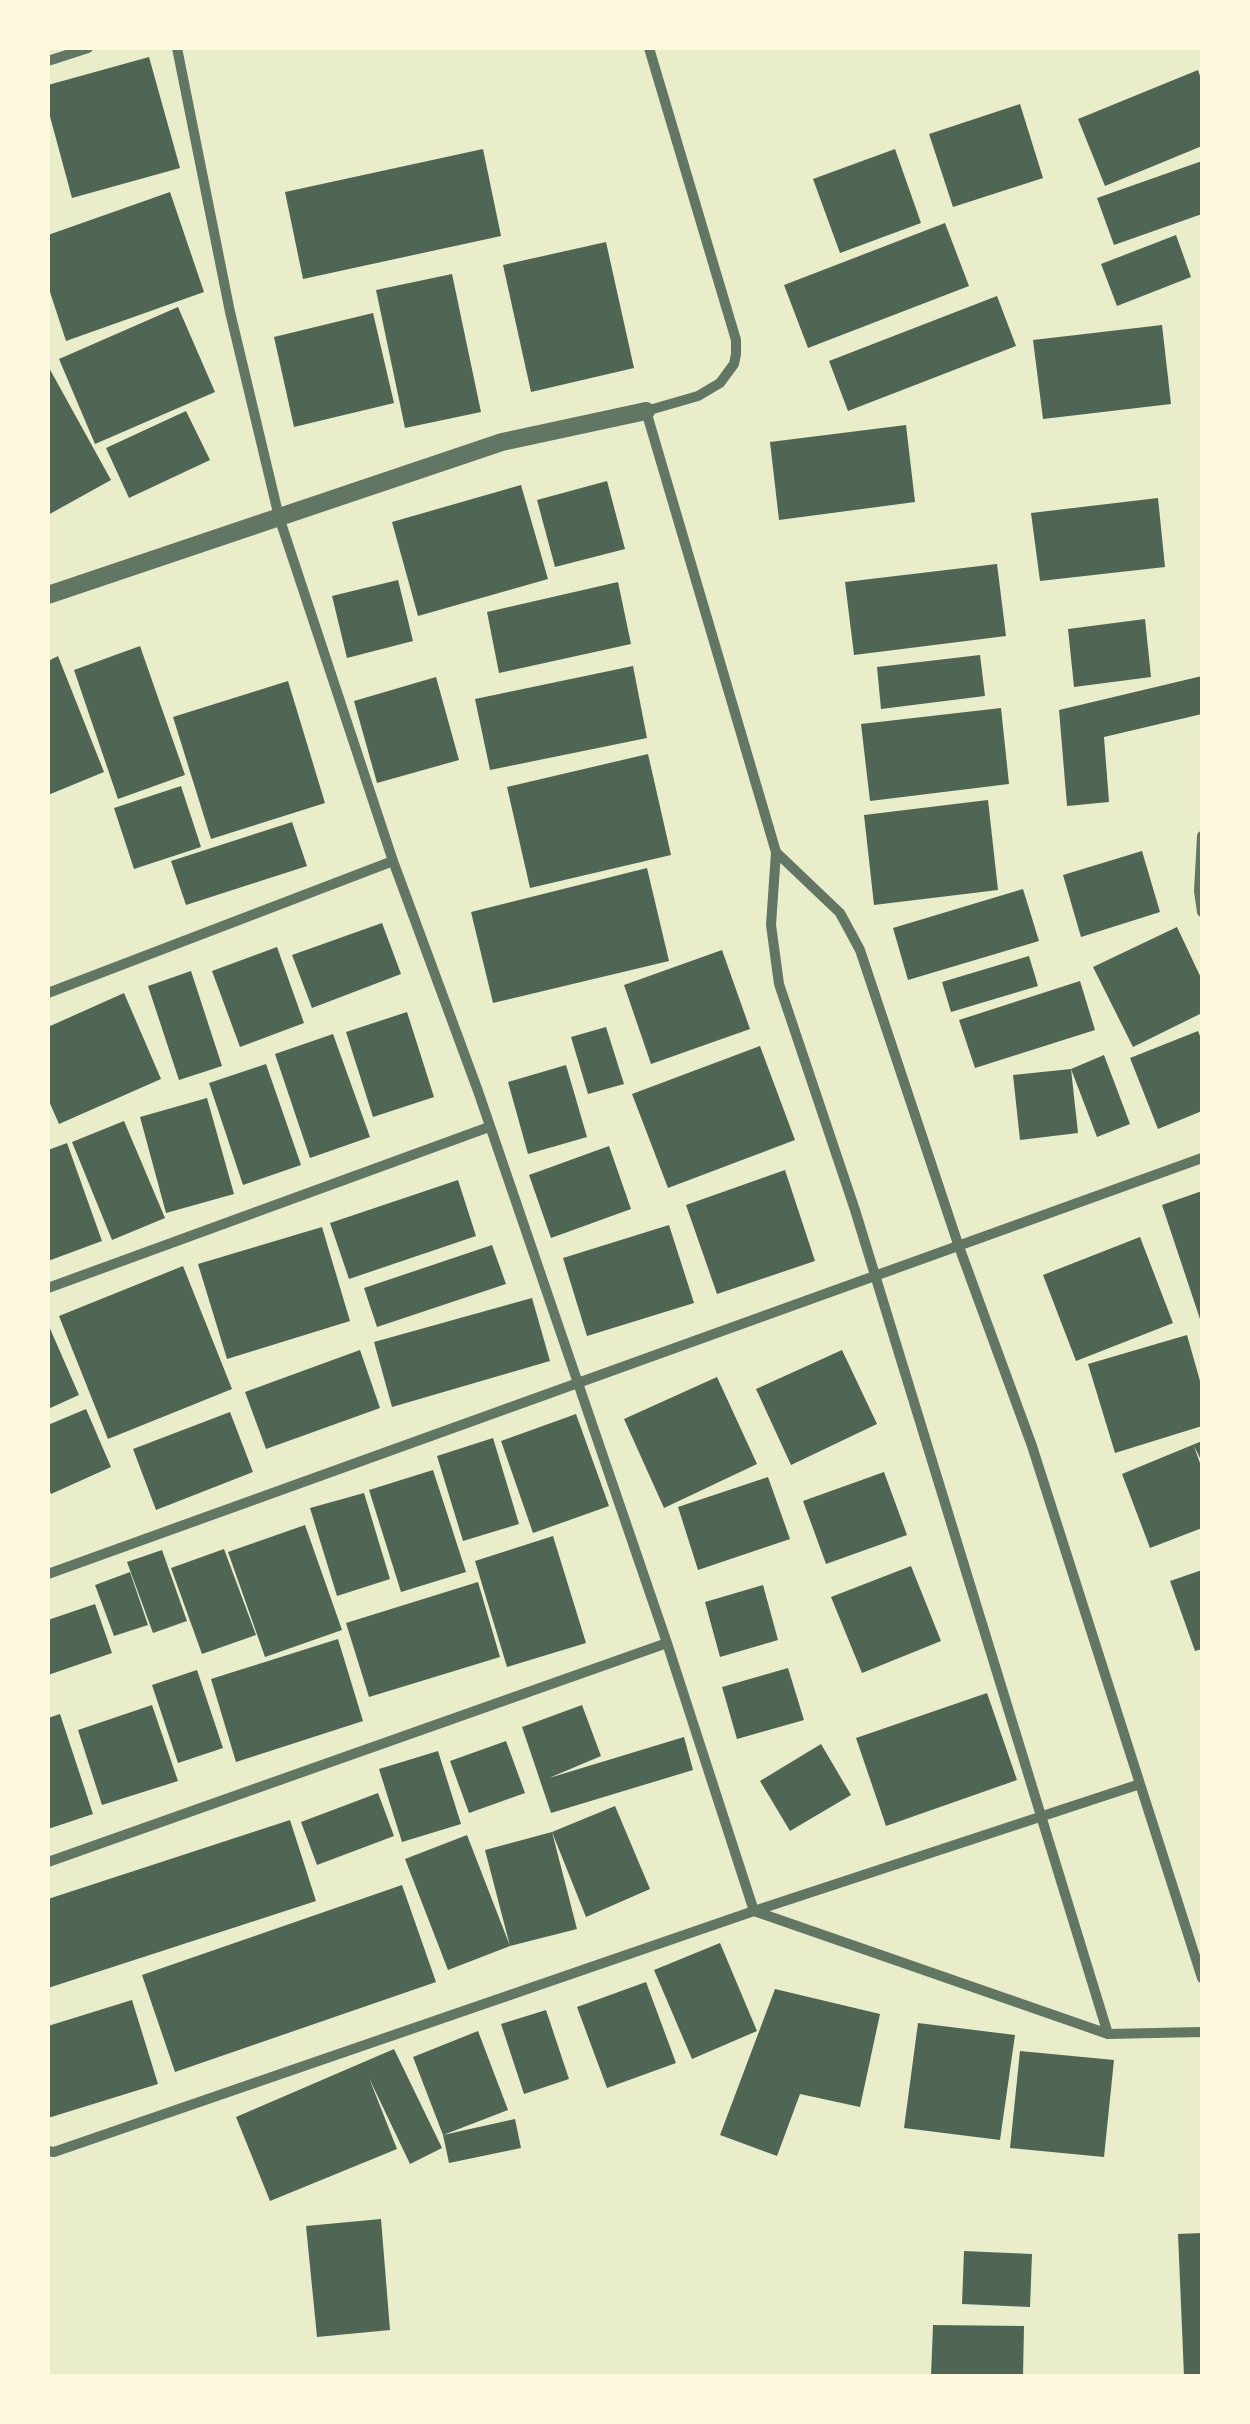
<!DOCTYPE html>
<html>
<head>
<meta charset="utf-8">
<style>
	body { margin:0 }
	#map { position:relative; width:1250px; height:2424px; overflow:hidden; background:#e9edc9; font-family:Cabin,sans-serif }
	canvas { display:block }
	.frame { position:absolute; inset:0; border:50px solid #fefae0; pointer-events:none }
</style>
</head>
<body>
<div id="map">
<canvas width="1250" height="2424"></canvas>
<div class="frame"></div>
</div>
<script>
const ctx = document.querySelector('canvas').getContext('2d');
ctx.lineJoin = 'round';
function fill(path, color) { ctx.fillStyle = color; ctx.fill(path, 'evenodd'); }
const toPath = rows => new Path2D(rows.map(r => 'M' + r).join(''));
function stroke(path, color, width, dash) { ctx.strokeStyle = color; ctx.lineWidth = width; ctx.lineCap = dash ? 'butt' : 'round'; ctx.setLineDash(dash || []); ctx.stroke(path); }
const building = toPath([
	[149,57,180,168,72,198,48,109,48,85],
	[1198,70,1202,82,1202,146,1105,186,1078,119],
	[1020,104,1043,178,953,207,929,134],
	[483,149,501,236,303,279,285,192],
	[895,149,921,223,840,253,813,179],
	[1202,161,1202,214,1114,245,1097,198],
	[170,192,204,292,66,341,48,286,48,235],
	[945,223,969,286,808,348,784,285],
	[1176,235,1191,277,1117,306,1101,264],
	[606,242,634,368,531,392,503,265],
	[452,274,481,412,405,428,376,290],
	[997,296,1016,346,848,411,829,361],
	[178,307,215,392,95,444,59,359],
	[373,313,394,403,294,427,274,337],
	[1162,325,1171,404,1043,419,1033,340],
	[48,366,111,480,48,515],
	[186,411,210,460,129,498,106,448],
	[906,425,915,502,779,520,770,442],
	[607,481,625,549,555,567,537,500],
	[521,485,548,579,418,616,392,522],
	[1158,498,1165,567,1040,581,1031,513],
	[997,564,1006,636,854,655,845,582],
	[398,580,413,641,347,658,332,596],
	[618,582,631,644,499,673,487,612],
	[1145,619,1151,677,1074,687,1068,629],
	[140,646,185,775,118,799,74,670],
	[980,655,985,696,881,709,877,667],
	[58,656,104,772,48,795,48,661],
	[633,666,647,738,490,770,475,699],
	[1202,676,1202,714,1104,737,1109,802,1067,806,1059,710],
	[436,677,459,760,377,783,354,701],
	[288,681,325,803,211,839,173,717],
	[1001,708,1009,784,870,801,861,724],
	[648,754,671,855,530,888,507,787],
	[181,786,201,847,134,869,114,808],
	[988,800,998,890,874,905,864,815],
	[292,822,307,866,186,905,171,861],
	[1142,851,1160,912,1081,937,1063,875],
	[647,868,669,961,493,1003,471,912],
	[1023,889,1039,941,908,980,893,928],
	[382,923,401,974,312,1008,292,955],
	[1177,927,1202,980,1202,1013,1133,1047,1093,967],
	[277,947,304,1023,240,1047,212,971],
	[722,950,750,1029,651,1064,624,985],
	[1029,956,1038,986,951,1012,942,982],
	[191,971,222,1066,179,1080,148,986],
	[1080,981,1095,1030,975,1068,959,1020],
	[124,993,161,1079,59,1124,48,1099,48,1027],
	[407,1012,434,1097,373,1117,346,1032],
	[606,1027,624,1084,588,1094,571,1037],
	[1198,1031,1202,1041,1202,1111,1158,1129,1130,1058],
	[333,1034,370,1137,310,1158,275,1054],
	[760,1046,795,1140,668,1188,632,1094],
	[1104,1055,1130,1124,1097,1137,1071,1069],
	[266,1064,301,1165,243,1185,209,1083],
	[566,1065,587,1137,528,1154,508,1082],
	[1071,1069,1078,1133,1020,1140,1013,1075],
	[207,1098,234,1194,166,1213,140,1117],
	[124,1121,165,1218,112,1240,72,1142],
	[67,1143,102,1241,48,1261,48,1150],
	[609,1146,631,1209,551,1238,529,1175],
	[785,1170,815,1261,717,1294,686,1205],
	[458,1180,476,1236,349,1279,330,1223],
	[1202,1191,1202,1325,1162,1205],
	[669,1225,694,1303,587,1336,563,1258],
	[322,1227,350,1321,227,1359,198,1264],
	[1140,1237,1173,1323,1076,1361,1043,1275],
	[492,1245,506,1284,377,1327,364,1288],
	[183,1266,232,1389,108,1439,59,1316],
	[532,1298,550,1361,392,1407,374,1342],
	[48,1324,79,1395,48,1409],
	[1187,1335,1202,1388,1202,1426,1115,1453,1088,1364],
	[360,1350,380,1408,266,1449,245,1392],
	[842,1350,877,1424,791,1465,756,1389],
	[717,1377,757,1464,664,1508,624,1419],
	[86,1409,111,1467,51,1494,48,1487,48,1425],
	[230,1412,253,1472,156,1510,133,1449],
	[576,1414,609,1506,533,1533,501,1441],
	[493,1438,519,1524,463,1541,437,1456],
	[1202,1441,1202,1462,1194,1446,1202,1469,1202,1528,1150,1548,1122,1474],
	[433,1470,466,1572,401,1592,369,1490],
	[884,1472,907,1535,826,1564,803,1501],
	[768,1477,790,1539,698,1570,678,1507],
	[364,1493,390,1579,337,1596,310,1508],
	[305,1525,342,1630,265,1657,228,1552],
	[553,1536,586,1643,507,1667,475,1561],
	[224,1549,256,1635,202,1654,171,1568],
	[162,1550,187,1621,153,1633,127,1562],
	[911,1566,941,1641,862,1673,831,1597],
	[1202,1570,1202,1649,1195,1651,1170,1581],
	[130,1572,148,1625,114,1636,95,1585],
	[478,1582,500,1657,369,1697,346,1623],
	[763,1585,778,1640,720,1657,705,1602],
	[95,1604,112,1653,48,1675,48,1620],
	[338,1639,363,1721,236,1762,211,1679],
	[788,1668,804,1720,737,1739,722,1687],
	[197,1670,223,1748,178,1763,152,1685],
	[987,1693,1017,1780,886,1826,856,1738],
	[152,1705,178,1781,102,1805,78,1730],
	[582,1705,601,1756,549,1778,684,1737,693,1770,551,1813,522,1727],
	[60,1714,93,1814,48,1829,48,1718],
	[506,1741,525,1793,469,1813,450,1761],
	[821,1744,851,1795,790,1831,760,1781],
	[438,1751,461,1824,402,1842,379,1769],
	[378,1793,394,1836,317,1865,301,1822],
	[615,1806,650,1889,586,1917,552,1832,577,1929,510,1946,485,1850,552,1832],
	[290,1820,316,1901,48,1988,48,1899],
	[467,1835,510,1946,448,1970,405,1859],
	[402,1885,436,1982,175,2072,142,1975],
	[720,1943,757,2031,692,2059,654,1970],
	[646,1982,676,2063,607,2088,577,2007],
	[775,1989,880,2014,860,2107,800,2094,777,2156,720,2135],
	[132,2000,158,2084,48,2118,48,2026],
	[546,2010,569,2079,524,2094,501,2024],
	[918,2023,1015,2035,1000,2140,904,2128],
	[478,2031,508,2110,443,2135,413,2057],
	[394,2049,442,2148,410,2164,369,2078,397,2149,270,2201,236,2117],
	[1020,2051,1114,2060,1104,2157,1010,2148],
	[515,2119,521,2148,449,2163,443,2135],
	[381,2219,390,2330,317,2337,306,2226],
	[1202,2233,1202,2376,1184,2376,1178,2234],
	[964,2251,1032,2254,1030,2307,962,2304],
	[933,2325,1024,2326,1023,2376,931,2376]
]);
const minor = toPath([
	[177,48,230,312,279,517,393,861,478,1091,667,1643,754,1911,1108,2034,1202,2032],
	[649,48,736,340,736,354,734,364,720,383,698,396,646,411,776,852,771,925,779,984,855,1210,1108,2034],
	[48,61,88,48],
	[1202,836,1199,891,1202,912],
	[776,852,840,913,860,950,958,1244,1032,1446,1202,1978],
	[48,993,393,861],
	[48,1288,489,1127],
	[48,1574,1202,1158],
	[48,1862,667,1643],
	[48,2151,54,2152,754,1911,1140,1784]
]);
const tertiary = toPath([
	[48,595,502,442,646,411]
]);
fill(building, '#4f6655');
stroke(minor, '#617663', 10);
stroke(tertiary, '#617663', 18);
</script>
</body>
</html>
